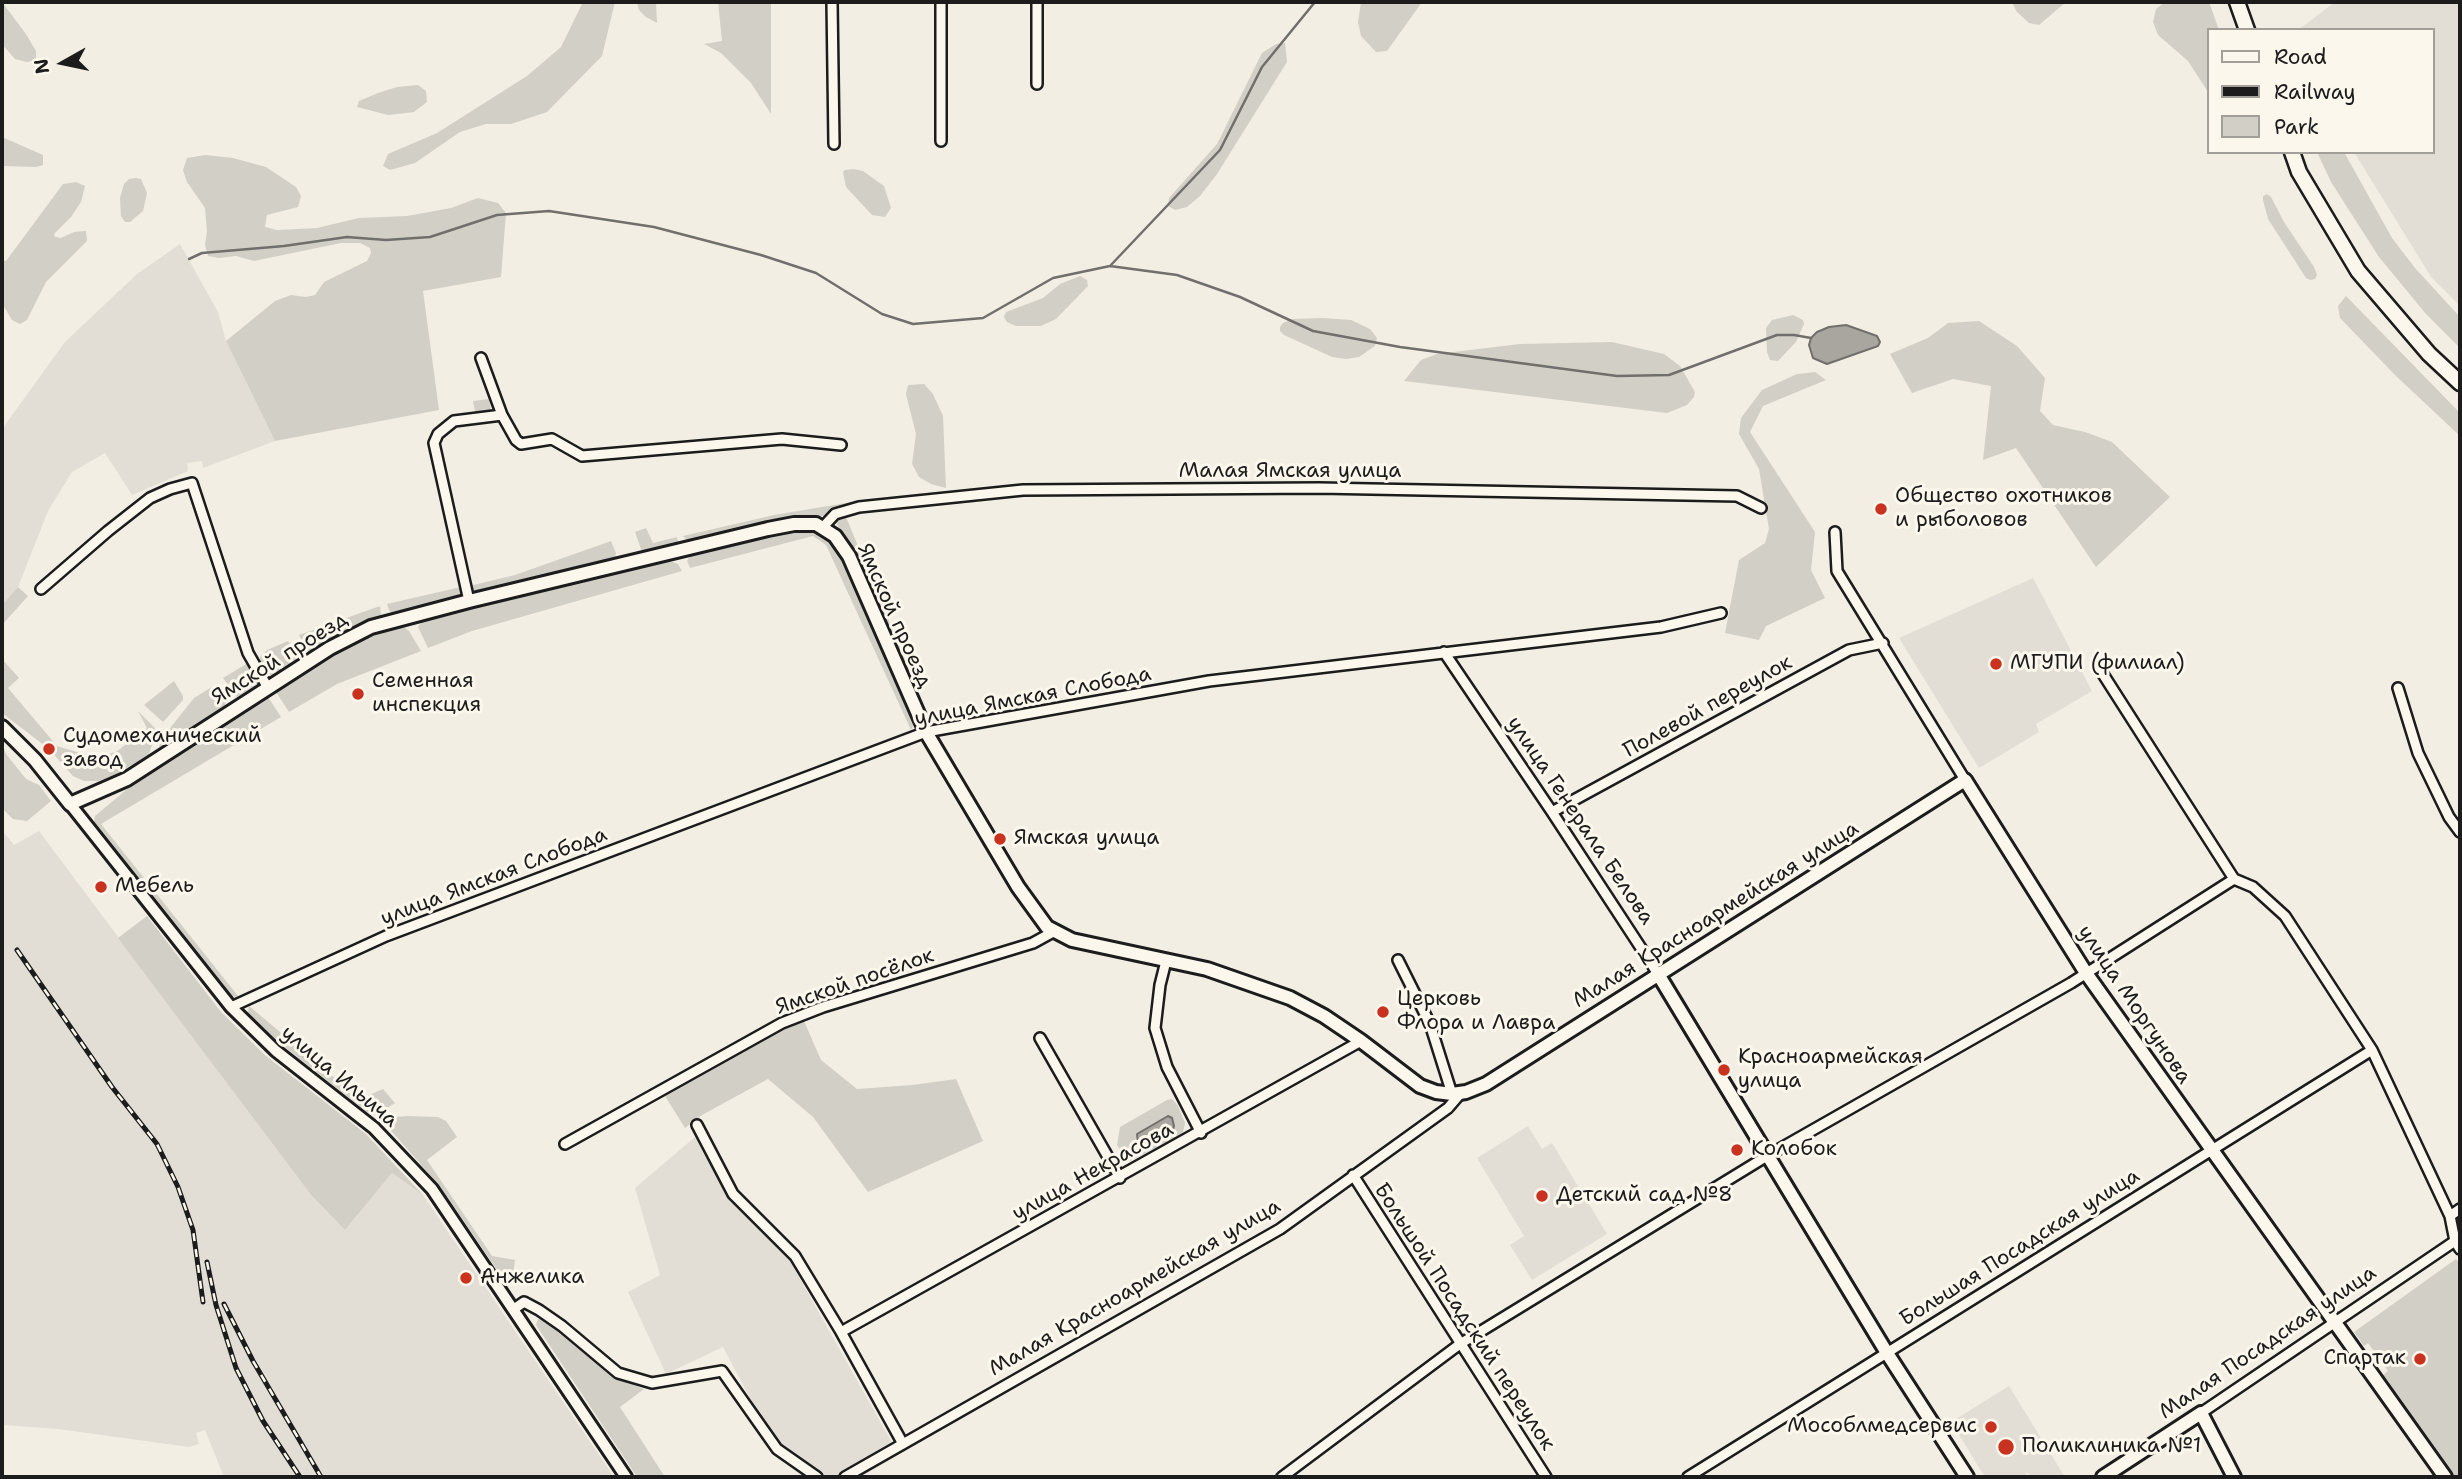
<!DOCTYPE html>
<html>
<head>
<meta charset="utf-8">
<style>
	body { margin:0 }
	#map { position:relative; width:2462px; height:1479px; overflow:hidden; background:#f2eee4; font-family:"Shantell Sans",sans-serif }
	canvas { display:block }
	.frame { position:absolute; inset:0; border:4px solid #1c1c1c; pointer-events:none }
	.legend { position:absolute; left:2207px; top:28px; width:228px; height:126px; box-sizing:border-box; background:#fbf7ec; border:2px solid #a29f99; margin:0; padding:9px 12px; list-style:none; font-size:21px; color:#1c1c1c }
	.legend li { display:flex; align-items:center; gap:14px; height:35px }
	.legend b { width:35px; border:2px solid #a29f99 }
	.north { position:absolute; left:28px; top:28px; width:70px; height:70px; -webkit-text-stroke:5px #fbf7ec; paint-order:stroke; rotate:261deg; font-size:19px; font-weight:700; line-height:28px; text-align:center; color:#1c1c1c }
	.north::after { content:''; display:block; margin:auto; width:24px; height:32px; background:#1c1c1c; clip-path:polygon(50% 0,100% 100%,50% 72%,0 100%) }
</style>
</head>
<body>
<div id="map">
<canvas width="2462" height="1479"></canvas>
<div class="frame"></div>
<ul class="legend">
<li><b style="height:9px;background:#fbf7ec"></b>Road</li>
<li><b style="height:9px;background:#1c1c1c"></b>Railway</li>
<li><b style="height:19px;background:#d2cfc6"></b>Park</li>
</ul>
<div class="north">N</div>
</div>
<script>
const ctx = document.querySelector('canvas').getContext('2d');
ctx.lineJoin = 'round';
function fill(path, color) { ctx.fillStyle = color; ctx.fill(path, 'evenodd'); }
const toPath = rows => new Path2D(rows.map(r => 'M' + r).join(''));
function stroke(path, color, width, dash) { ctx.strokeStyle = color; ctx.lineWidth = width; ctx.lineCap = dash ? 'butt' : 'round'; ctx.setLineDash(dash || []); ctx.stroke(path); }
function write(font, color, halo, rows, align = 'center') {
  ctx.font = font + ' "Shantell Sans",sans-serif'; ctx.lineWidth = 6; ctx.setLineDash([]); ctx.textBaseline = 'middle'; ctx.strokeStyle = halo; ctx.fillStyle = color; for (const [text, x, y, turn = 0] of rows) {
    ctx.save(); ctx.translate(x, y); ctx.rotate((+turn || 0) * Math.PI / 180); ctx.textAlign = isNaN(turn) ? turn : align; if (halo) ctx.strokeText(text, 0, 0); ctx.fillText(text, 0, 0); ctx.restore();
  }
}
const built = toPath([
	[2335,2,2460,2,2460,306,2431,277,2354,152,2432,152,2432,30,2298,30],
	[180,244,218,312,226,341,275,441,203,468,202,461,187,463,188,471,132,495,105,453,72,472,48,511,18,587,2,605,2,432,5,425,65,342,137,274],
	[2033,578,2092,691,2036,724,2039,732,1979,768,1899,638],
	[2,830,14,845,39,831,311,1195,345,1230,392,1173,423,1195,614,1477,224,1477,205,1430,196,1433,199,1444,189,1447,58,1429,2,1425],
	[1528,1126,1542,1149,1552,1143,1607,1234,1532,1280,1510,1245,1524,1236,1477,1158],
	[695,1137,728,1197,790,1261,895,1448,845,1477,817,1477,777,1449,723,1347,666,1374,628,1292,660,1275,635,1188],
	[2009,1386,2065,1477,2031,1477,2028,1473,2021,1477,1985,1477,1951,1422]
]);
const green = toPath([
	[2,2,26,34,36,51,36,60,27,62,15,59,2,44],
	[583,2,615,2,602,56,547,112,511,124,486,124,460,132,415,163,390,170,383,166,388,154,437,133,527,76,561,47],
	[637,2,656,2,657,23,646,17,639,10],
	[718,2,771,2,771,114,751,83,721,53,704,44,722,41],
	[1361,2,1422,2,1387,51,1376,52,1361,36,1358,22],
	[2012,2,2066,2,2039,25,2029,23,2017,12],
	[2165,2,2209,2,2219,30,2208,30,2208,92,2188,61,2158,35,2153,22,2156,9],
	[1285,43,1287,62,1217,174,1200,196,1187,207,1175,210,1168,206,1169,198,1217,144,1262,53,1276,44],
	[418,85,426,91,427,102,414,112,388,115,357,107,359,101,378,93,397,87],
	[2,137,43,155,43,165,36,167,2,166],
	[2317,152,2344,152,2392,238,2415,268,2460,317,2460,348,2426,314,2379,257,2331,182],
	[205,155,233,158,266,167,296,187,301,196,298,207,267,215,265,227,277,230,317,228,359,218,407,216,451,208,478,198,498,203,506,213,501,277,423,291,439,410,275,441,226,341,275,301,291,295,306,297,315,295,324,282,367,261,371,253,370,248,360,243,341,243,254,261,236,256,219,258,208,256,205,245,207,231,205,208,187,182,183,170,187,158],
	[853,169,863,171,884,186,891,208,885,217,872,215,846,187,843,172,845,170],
	[136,178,141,179,147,193,143,211,130,222,125,222,121,216,120,198,124,184,129,179],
	[76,182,85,186,81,202,71,217,54,234,55,237,61,238,74,232,86,231,87,241,46,282,27,320,20,324,12,320,2,303,2,260,6,261,63,184],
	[2267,194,2271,197,2284,222,2314,267,2317,275,2315,279,2310,280,2306,278,2268,219,2263,200,2263,196],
	[1080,276,1087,280,1088,286,1056,319,1041,326,1016,326,1007,322,1004,317,1006,312,1043,298,1060,284],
	[2346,296,2460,413,2460,436,2396,376,2340,318,2338,306],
	[1793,315,1803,320,1804,324,1796,342,1778,361,1770,360,1767,352,1766,328,1772,320],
	[1323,318,1351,320,1370,329,1377,338,1375,346,1359,357,1346,359,1332,357,1284,335,1280,331,1280,327,1283,323,1293,319],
	[1979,321,2017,346,2045,378,2040,411,2053,425,2085,432,2112,442,2170,497,2096,567,2016,448,1983,460,1991,386,1953,379,1912,393,1890,354,1928,338,1948,323],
	[1612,342,1664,354,1680,366,1695,392,1694,397,1687,405,1667,413,1404,381,1421,360,1437,354,1520,344],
	[1815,372,1826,380,1763,406,1750,432,1815,532,1811,570,1825,598,1766,626,1759,640,1725,633,1739,560,1765,543,1769,529,1759,469,1739,434,1741,418,1762,390,1797,374],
	[924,384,933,394,943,416,946,488,931,484,919,477,912,464,916,434,906,394,908,385],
	[489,399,491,410,475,412,473,401],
	[852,502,848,506,833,510,824,516,797,516,688,541,683,536,774,515],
	[846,517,929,718,936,724,930,723,925,715,854,549,836,523,839,519],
	[646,528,653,543,677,537,678,542,642,552,635,532],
	[798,530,811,531,826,537,842,560,912,718,913,726,911,730,826,545,813,536,690,568,687,561,690,556],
	[611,541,616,553,615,558,473,593,469,586,515,575],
	[670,561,678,564,682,571,472,631,428,648,418,627,422,621],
	[18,587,28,596,2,625,2,605],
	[461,587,463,593,460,596,392,613,389,610,387,604],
	[380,606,381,616,342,632,308,653,299,635],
	[397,627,404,627,409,631,421,651,337,684,289,712,276,692,349,646],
	[288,641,295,653,300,651,303,655,271,675,265,674,260,666,260,657,267,650],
	[2,659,19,678,8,688,57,746,93,757,116,752,147,728,138,711,155,728,156,734,148,756,110,777,98,781,84,781,73,776,49,749,2,713],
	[248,663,258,680,258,684,237,697,223,678],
	[174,681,183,696,183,700,163,722,144,705],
	[215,685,226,702,224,707,159,748,160,743,167,732,194,698],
	[268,697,281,717,101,824,238,996,235,997,229,995,98,828,94,822,95,816,132,785],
	[2,744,6,754,26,779,39,785,51,801,27,821,13,819,2,808],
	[147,916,221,1012,266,1056,366,1134,423,1195,392,1173,345,1230,311,1195,118,938],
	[249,1006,360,1099,383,1089,395,1103,378,1114,371,1115,281,1044,248,1013],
	[804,1021,821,1060,857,1089,912,1085,956,1079,983,1141,868,1192,813,1117,768,1079,702,1115,685,1128,665,1096,783,1030],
	[1172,1099,1178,1106,1185,1123,1183,1132,1175,1138,1128,1162,1117,1145,1120,1127,1167,1100],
	[408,1116,438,1117,446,1121,457,1137,427,1160,492,1256,515,1260,512,1282,506,1282,502,1277,438,1184,387,1126,388,1120,394,1117],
	[2456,1259,2460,1264,2460,1477,2454,1477,2427,1439,2383,1375,2388,1371,2368,1343,2364,1346,2354,1332],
	[538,1319,544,1320,560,1331,612,1377,644,1389,620,1407,665,1477,637,1477,536,1325]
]);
const water = toPath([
	[1846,325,1877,336,1880,342,1878,346,1827,364,1813,358,1809,345,1811,338,1817,332,1829,327,1846,325],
	[1168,1116,1172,1118,1174,1126,1172,1133,1148,1146,1138,1143,1137,1134,1168,1116]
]);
const stream = toPath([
	[189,259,202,253,284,246,347,237,386,240,430,237,497,215,549,211,654,227,761,255,816,273,882,314,913,324,983,318,1053,278,1110,266,1220,150,1262,67,1315,2],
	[1110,266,1177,275,1240,297,1313,331,1400,347,1617,376,1669,375,1777,335,1794,335,1811,338]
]);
const minor = toPath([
	[832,2,834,144],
	[941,2,941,141],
	[1037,2,1037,84],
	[481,358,502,415,516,440,521,444,552,439,582,456,782,439,841,445],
	[823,527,835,514,859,507,1023,490,1319,488,1737,496,1761,508],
	[1835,532,1837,571,1965,780],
	[41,589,108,531,150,498,170,489,192,483,248,653,268,688],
	[469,601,434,443,438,434,454,421,502,415],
	[1444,652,1552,812,1658,974],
	[2101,671,2234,879,2253,887,2285,916,2372,1050,2450,1216,2455,1241,2460,1249],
	[2398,688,2418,753,2449,817,2460,832],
	[1552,812,1849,650,1883,643],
	[1398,960,1430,1024,1452,1094],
	[1166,961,1160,985,1155,1028,1167,1067,1201,1133],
	[231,1007,386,936,926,732,1209,681,1661,627,1721,613],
	[1040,1038,1120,1178],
	[697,1125,733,1194,795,1256,841,1332,903,1444],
	[565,1144,782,1023,823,1007,1033,943,1053,932],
	[1353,1175,1546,1477],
	[2450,1216,2460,1209],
	[514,1309,524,1302,539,1310,562,1326,618,1373,652,1383,722,1371,777,1449,817,1477],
	[841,1332,1361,1041],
	[2201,1413,2455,1241],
	[845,1477,1280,1229,1448,1108,1460,1094],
	[1282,1477,1460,1344,1767,1156,2071,983,2234,879],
	[1688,1477,2372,1050]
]);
const tertiary = toPath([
	[70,804,231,1007,276,1051,374,1128,432,1189,626,1477]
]);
const secondary = toPath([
	[2,727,35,760,70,804,127,779,330,648,371,627,469,601,768,529,794,524,816,524,835,536,849,556,926,732,1018,887,1047,927,1072,940,1207,969,1290,998,1324,1016,1361,1041,1420,1086,1436,1092,1452,1094,1466,1092,1486,1084,1965,780,2086,973,2445,1477],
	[1658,974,1887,1353,1967,1477],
	[2103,1477,2201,1413,2234,1477]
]);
const primary = toPath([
	[2237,2,2247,30],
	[2292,152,2299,172,2358,271,2429,354,2460,383]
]);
const rail = toPath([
	[17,950,112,1087,157,1144,178,1187,193,1230,203,1302],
	[207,1262,216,1305,236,1368,263,1421,300,1477],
	[224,1304,253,1361,321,1477]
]);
const markers = [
	[1881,509,7,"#c8321e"],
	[1996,664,7,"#c8321e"],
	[358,694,7,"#c8321e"],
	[49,749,7,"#c8321e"],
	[1000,839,7,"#c8321e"],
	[101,887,7,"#c8321e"],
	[1383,1012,7,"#c8321e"],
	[1724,1070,7,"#c8321e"],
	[1737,1150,7,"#c8321e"],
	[1542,1196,7,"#c8321e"],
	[466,1278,7,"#c8321e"],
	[2420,1359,7,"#c8321e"],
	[1991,1427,7,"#c8321e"],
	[2006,1447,9,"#c8321e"]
];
const streetNames = [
	["Малая Ямская улица",1290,472],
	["Ямской проезд",894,616,66],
	["Ямской проезд",280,659,-32],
	["улица Ямская Слобода",1033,697,-11],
	["Полевой переулок",1708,707,-29],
	["улица Генерала Белова",1580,821,56],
	["улица Ямская Слобода",494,877,-21],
	["Малая Красноармейская улица",1716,915,-32],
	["Ямской посёлок",855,982,-19],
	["улица Моргунова",2134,1005,56],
	["улица Ильича",339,1077,40],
	["улица Некрасова",1093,1172,-29],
	["Большая Посадская улица",2020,1248,-32],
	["Малая Красноармейская улица",1135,1288,-30],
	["Большой Посадский переулок",1464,1317,57],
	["Малая Посадская улица",2268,1343,-34]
];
const poiNames = [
	["Общество охотников",1895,497],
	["и рыболовов",1895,521],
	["МГУПИ (филиал)",2010,664],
	["Семенная",372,682],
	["инспекция",372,706],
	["Судомеханический",63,737],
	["завод",63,761],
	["Ямская улица",1014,839],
	["Мебель",115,887],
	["Церковь",1397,1000],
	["Флора и Лавра",1397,1024],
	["Красноармейская",1738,1058],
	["улица",1738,1082],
	["Колобок",1751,1150],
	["Детский сад №8",1556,1196],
	["Анжелика",480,1278],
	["Спартак",2406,1359,"right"],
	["Мособлмедсервис",1977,1427,"right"],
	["Поликлиника №1",2022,1447]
];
fill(built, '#e2ded5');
fill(green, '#d2cfc6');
fill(water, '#a9a6a0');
stroke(water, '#716f6b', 2);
stroke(stream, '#716f6b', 2.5);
stroke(minor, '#1c1c1c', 14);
stroke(tertiary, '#1c1c1c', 16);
stroke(secondary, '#1c1c1c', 18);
stroke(primary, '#1c1c1c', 19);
stroke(minor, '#fbf7ec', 9);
stroke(tertiary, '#fbf7ec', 10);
stroke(secondary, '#fbf7ec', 12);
stroke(primary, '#fbf7ec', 14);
stroke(rail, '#1c1c1c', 5);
stroke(rail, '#fbf7ec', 2.5, [8]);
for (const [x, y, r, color] of markers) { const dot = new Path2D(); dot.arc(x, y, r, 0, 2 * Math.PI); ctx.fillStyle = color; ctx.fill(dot); stroke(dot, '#fbf7ec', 2.5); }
write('21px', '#1c1c1c', '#fbf7ec', streetNames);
write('21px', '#1c1c1c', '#fbf7ec', poiNames, 'left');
</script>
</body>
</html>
